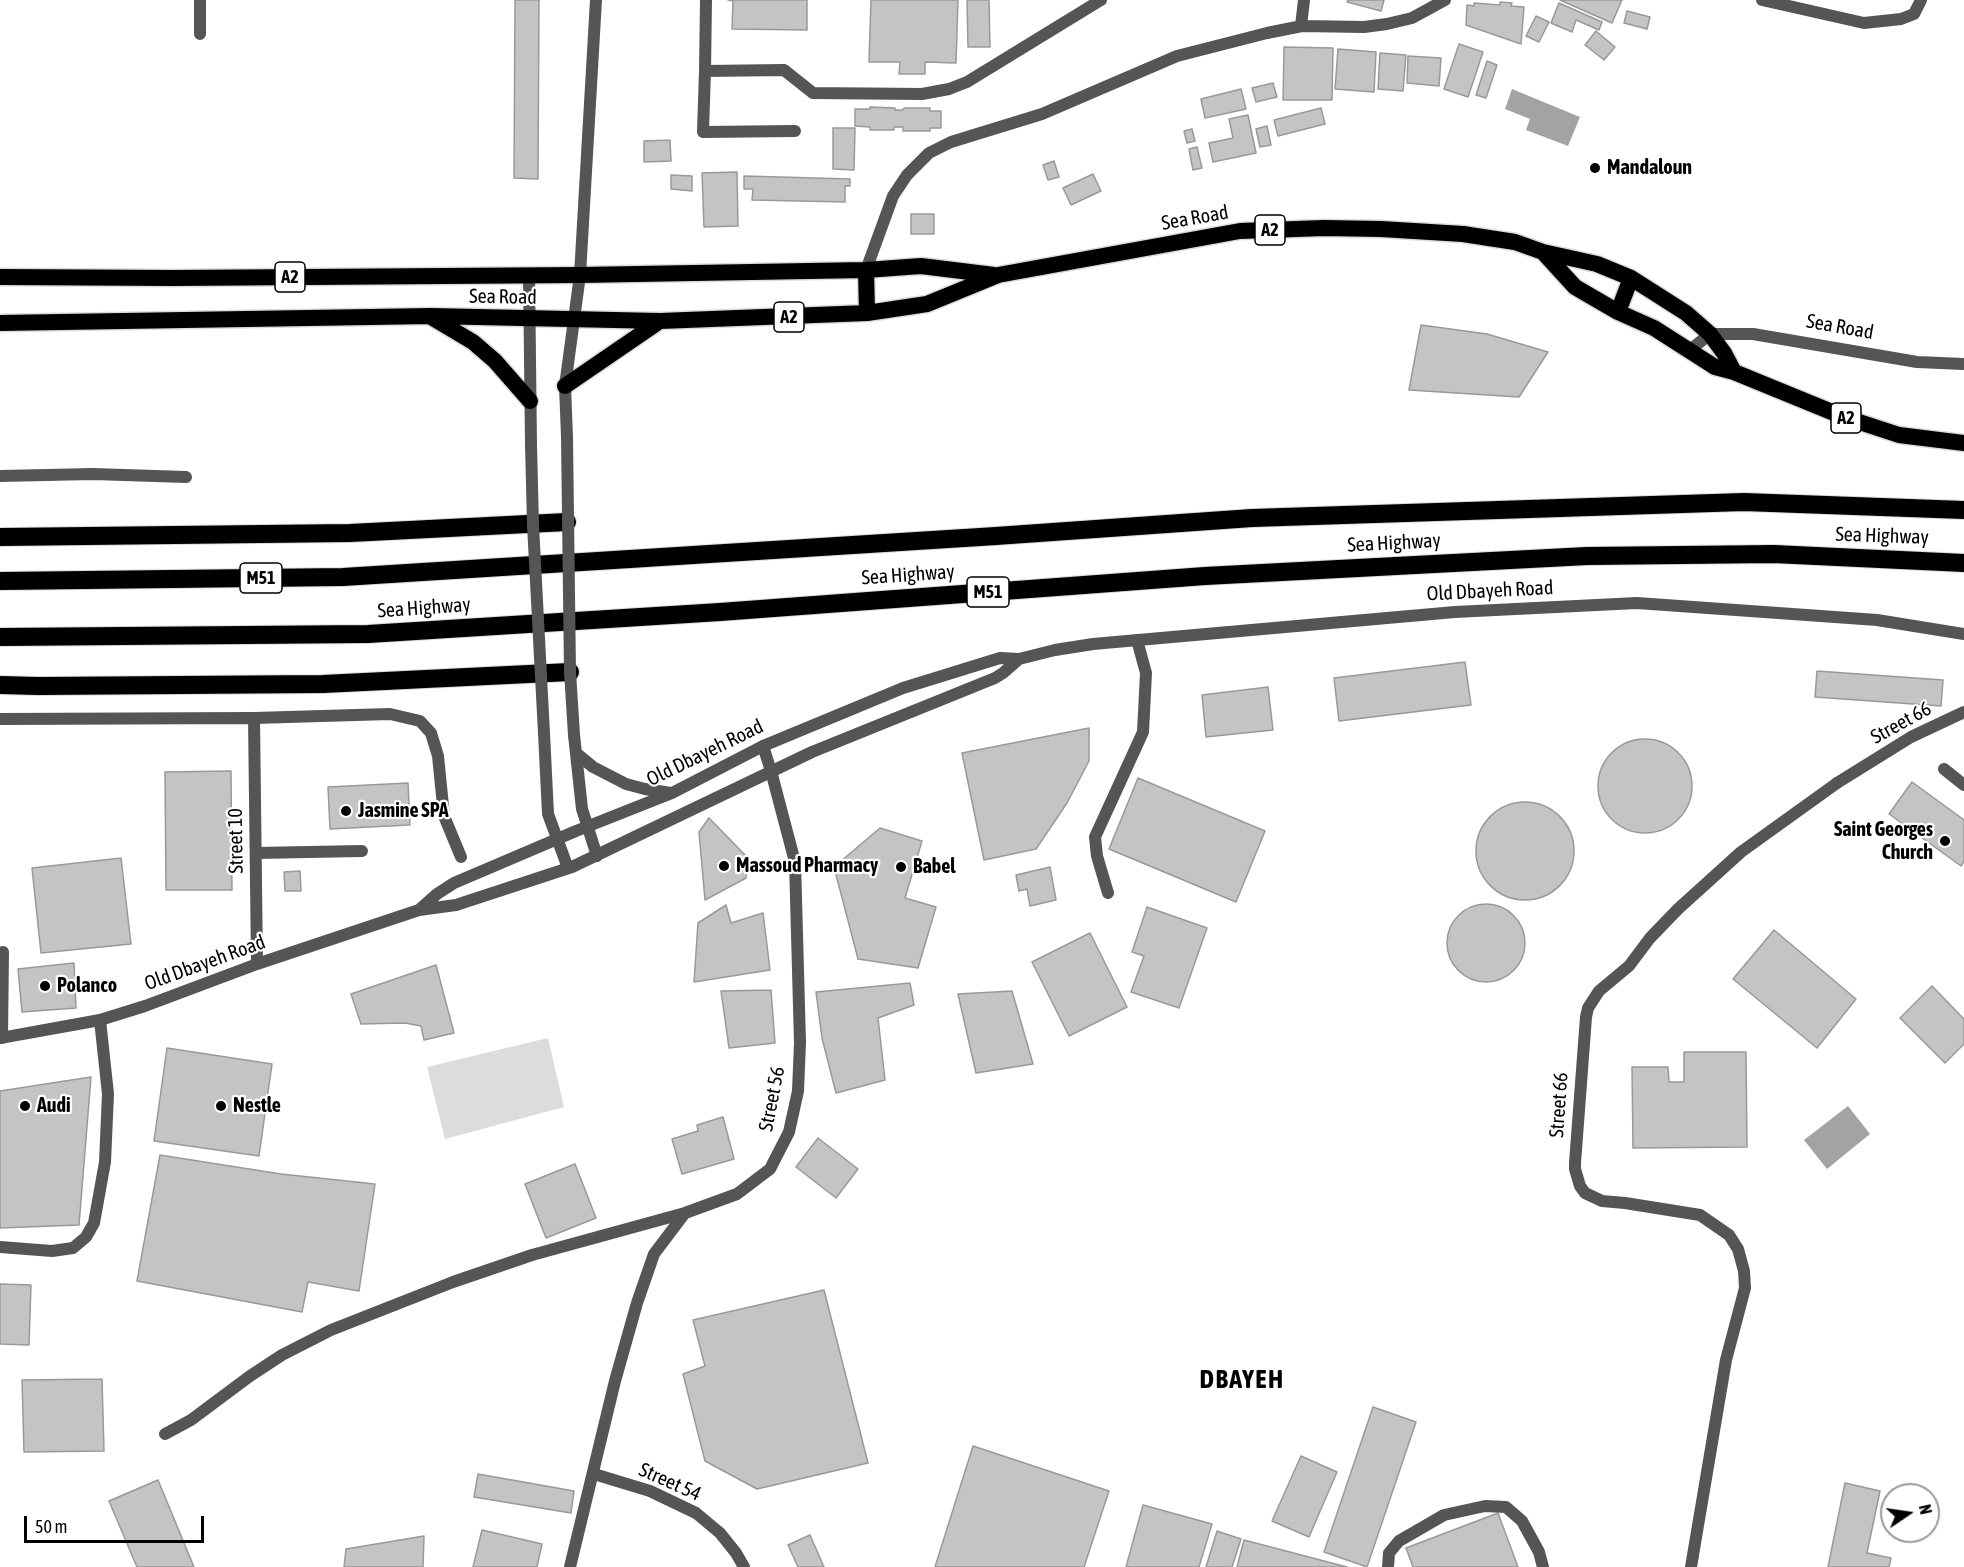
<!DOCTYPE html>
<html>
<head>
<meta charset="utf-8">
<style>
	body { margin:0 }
	#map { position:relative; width:1964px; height:1567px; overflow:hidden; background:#fff; font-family:"Asap Condensed",sans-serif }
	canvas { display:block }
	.north { position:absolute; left:1880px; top:1483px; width:60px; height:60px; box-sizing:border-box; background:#fff; border:2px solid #999; border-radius:50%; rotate:77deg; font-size:16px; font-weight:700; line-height:24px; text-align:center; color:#000 }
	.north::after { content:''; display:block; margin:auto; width:21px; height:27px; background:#000; clip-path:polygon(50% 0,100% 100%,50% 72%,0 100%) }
	.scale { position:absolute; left:24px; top:1516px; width:180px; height:27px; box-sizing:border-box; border:3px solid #000; border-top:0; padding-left:8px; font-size:18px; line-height:21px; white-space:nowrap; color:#000; -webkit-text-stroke:4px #fff; paint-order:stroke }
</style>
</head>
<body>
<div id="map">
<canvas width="1964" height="1567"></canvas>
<div class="north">N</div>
<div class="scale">50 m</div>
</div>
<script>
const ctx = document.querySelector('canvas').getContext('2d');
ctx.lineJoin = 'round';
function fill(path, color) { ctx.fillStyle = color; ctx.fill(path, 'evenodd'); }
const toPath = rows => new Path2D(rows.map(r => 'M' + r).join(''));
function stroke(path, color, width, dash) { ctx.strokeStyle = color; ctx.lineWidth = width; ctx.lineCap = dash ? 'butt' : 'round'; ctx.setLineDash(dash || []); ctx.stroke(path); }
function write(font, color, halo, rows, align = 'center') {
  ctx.font = font + ' "Asap Condensed",sans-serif'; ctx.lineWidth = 4.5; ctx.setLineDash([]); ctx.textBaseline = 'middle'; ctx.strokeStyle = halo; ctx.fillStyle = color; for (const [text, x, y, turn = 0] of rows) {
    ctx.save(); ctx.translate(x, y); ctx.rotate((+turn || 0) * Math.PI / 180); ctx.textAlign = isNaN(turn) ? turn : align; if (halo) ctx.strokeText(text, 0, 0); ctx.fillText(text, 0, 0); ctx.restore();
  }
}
const green = toPath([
	[548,1038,564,1107,445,1139,427,1067]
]);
const water = toPath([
	[1512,89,1580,117,1568,146,1526,130,1530,119,1505,109],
	[1848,1106,1870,1134,1827,1169,1804,1140]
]);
const building = toPath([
	[515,0,539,0,538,179,514,178,515,0],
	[728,0,807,0,807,30,732,29,733,1,728,0],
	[871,0,958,0,956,63,925,62,925,74,899,74,900,62,869,62,871,0],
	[967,0,989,0,990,47,968,47,967,0],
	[1348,0,1384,0,1381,11,1347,2,1348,0],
	[1560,0,1622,0,1612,23,1560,0],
	[1500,2,1512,3,1511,6,1524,7,1521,44,1466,25,1467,5,1474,6,1474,3,1500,5,1500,2],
	[1559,3,1602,22,1599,30,1576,20,1572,32,1551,23,1559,3],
	[1627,11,1650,17,1647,29,1624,23,1627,11],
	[1536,16,1549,22,1539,42,1526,36,1536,16],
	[1596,31,1615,47,1604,60,1585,45,1596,31],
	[1459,44,1483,52,1468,97,1444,89,1459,44],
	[1284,47,1333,48,1332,100,1283,100,1284,47],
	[1338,49,1376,52,1374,92,1335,89,1338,49],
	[1380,53,1406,55,1403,91,1378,89,1380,53],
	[1408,56,1441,58,1439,86,1407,83,1408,56],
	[1487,61,1497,65,1486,98,1476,95,1487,61],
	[1273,83,1277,97,1256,102,1252,88,1273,83],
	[1241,89,1246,109,1205,118,1201,99,1241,89],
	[870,107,895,108,895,110,903,110,904,108,930,108,930,111,941,111,941,128,930,128,930,131,903,131,903,127,894,127,894,130,870,130,870,127,855,126,855,109,870,109,870,107],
	[1321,108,1325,124,1278,136,1274,120,1321,108],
	[1248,115,1256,153,1213,162,1209,143,1233,138,1229,119,1248,115],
	[1267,126,1271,145,1260,147,1256,129,1267,126],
	[833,128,855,128,854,170,833,169,833,128],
	[1192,129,1195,141,1187,143,1184,131,1192,129],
	[670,140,671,161,644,162,644,141,670,140],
	[1197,147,1202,168,1193,170,1189,149,1197,147],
	[1054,161,1059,177,1048,180,1043,165,1054,161],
	[737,172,738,226,704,227,702,173,737,172],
	[1093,174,1101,191,1071,205,1063,188,1093,174],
	[671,175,692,176,692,191,671,189,671,175],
	[744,176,850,179,850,186,845,186,845,202,752,200,753,189,744,189,744,176],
	[911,214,934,214,934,234,911,234,911,214],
	[1421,325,1487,334,1548,352,1519,397,1409,390,1421,325],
	[1465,662,1471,705,1339,721,1334,678,1465,662],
	[1817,671,1943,680,1941,706,1815,697,1817,671],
	[1268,687,1273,730,1206,737,1202,695,1268,687],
	[1089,728,1089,761,1067,803,1036,849,984,860,962,753,1089,728],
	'1598 786a47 47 0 1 1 94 0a47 47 0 1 1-94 0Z',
	[231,771,232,890,166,890,165,772,231,771],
	[1138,778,1265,831,1236,902,1109,849,1138,778],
	[1912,782,1964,820,1964,861,1961,866,1889,814,1912,782],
	[408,783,410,825,330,829,328,787,408,783],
	'1476 851a49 49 0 1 1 98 0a49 49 0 1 1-98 0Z',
	[709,818,747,857,746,878,705,900,699,832,709,818],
	[880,828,922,841,905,898,936,907,918,968,858,959,834,867,880,828],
	[121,858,131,944,41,953,32,868,121,858],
	[1050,867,1056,900,1030,906,1027,889,1019,891,1016,875,1050,867],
	[300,871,301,891,285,891,284,872,300,871],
	'1447 943a39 39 0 1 1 78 0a39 39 0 1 1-78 0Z',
	[726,905,731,923,763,913,770,970,694,982,698,923,726,905],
	[1147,907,1207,928,1179,1008,1131,992,1144,956,1132,952,1147,907],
	[1774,930,1856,999,1817,1048,1733,979,1774,930],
	[1090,933,1127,1007,1069,1036,1032,962,1090,933],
	[74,963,76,1008,22,1012,18,969,74,963],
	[436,965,454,1033,424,1040,421,1026,405,1023,361,1024,351,994,436,965],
	[910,983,914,1005,878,1018,885,1080,836,1093,822,1038,816,992,910,983],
	[1932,986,1964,1019,1964,1044,1945,1063,1900,1018,1932,986],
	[771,990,775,1043,729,1048,721,991,771,990],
	[1012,991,1033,1064,976,1073,958,994,1012,991],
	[167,1048,272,1064,259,1156,154,1141,167,1048],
	[1684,1052,1746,1052,1747,1147,1633,1148,1632,1067,1668,1067,1669,1082,1684,1082,1684,1052],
	[91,1077,79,1225,0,1228,0,1091,91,1077],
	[723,1117,734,1159,682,1174,672,1139,698,1131,697,1125,723,1117],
	[818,1138,858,1169,836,1198,796,1167,818,1138],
	[160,1155,281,1174,375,1184,359,1291,308,1282,302,1312,137,1281,160,1155],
	[575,1164,596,1218,546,1238,525,1184,575,1164],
	[0,1284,31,1285,29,1345,0,1344,0,1284],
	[824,1290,868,1463,757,1489,705,1461,683,1374,705,1366,693,1320,824,1290],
	[102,1379,104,1451,24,1452,22,1380,102,1379],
	[1373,1407,1416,1422,1367,1567,1324,1552,1373,1407],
	[973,1446,1109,1491,1084,1567,935,1567,973,1446],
	[1301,1456,1337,1472,1309,1537,1272,1521,1301,1456],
	[478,1474,574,1491,571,1513,474,1497,478,1474],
	[158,1480,194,1567,137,1567,109,1501,158,1480],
	[1845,1483,1880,1491,1867,1553,1891,1558,1889,1567,1828,1567,1845,1483],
	[1143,1505,1212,1524,1199,1567,1126,1567,1143,1505],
	[1498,1513,1518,1567,1413,1567,1406,1548,1498,1513],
	[482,1530,542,1544,537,1567,473,1567,482,1530],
	[1217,1531,1241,1539,1232,1567,1206,1567,1217,1531],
	[810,1535,824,1567,798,1567,788,1545,810,1535],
	[424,1536,423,1567,344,1567,346,1549,424,1536],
	[1244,1540,1347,1567,1237,1567,1244,1540]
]);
const service = toPath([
	[706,0,705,71,784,70,813,93,922,94,949,89,967,82,1101,0],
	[1762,0,1864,23,1901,19,1914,14,1921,0],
	[1301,26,1304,0],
	[200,34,200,0],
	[705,71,703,132,795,131],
	[866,270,893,196,907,175,929,153,951,142,1042,114,1177,56,1267,33,1302,26,1364,27,1387,24,1412,18,1445,0],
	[0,476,93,474,186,477],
	[254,718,390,714,420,721,431,733,438,756,444,816,461,857],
	[1944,769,1964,785],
	[256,853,362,851],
	[1108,893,1097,856,1095,837,1143,732,1146,673,1137,640],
	[2,1038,3,952],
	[0,1247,52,1251,73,1248,86,1237,94,1223,105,1162,108,1094,100,1020],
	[594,1474,650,1491,696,1513,720,1533,736,1553,744,1567],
	[1388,1567,1389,1553,1399,1541,1444,1515,1485,1506,1506,1507,1522,1521,1539,1552,1543,1567],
	[1691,1567,1726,1360,1745,1288,1744,1271,1738,1249,1729,1235,1700,1215,1625,1203,1602,1201,1585,1193,1580,1186,1575,1169,1575,1163,1586,1017,1588,1008,1599,991,1629,966,1650,938,1678,909,1741,852,1837,783]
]);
const minor = toPath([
	[580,275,596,0],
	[1837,783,1911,737,1964,712],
	[165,1434,191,1420,250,1376,282,1355,331,1330,453,1282,532,1255,685,1213,737,1194,770,1169,789,1132,798,1091,800,1043,795,862,771,771,763,746],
	[570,1567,615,1381,637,1303,654,1254,685,1213]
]);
const tertiary = toPath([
	[529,275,531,444],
	[1690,350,1710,334,1753,334,1917,362,1964,364],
	[567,437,565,386,580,275],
	[0,719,254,718,257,964],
	[544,733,548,814,568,868],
	[574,735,582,809,597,856],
	[576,753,593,767,626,784,645,789,671,793],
	[419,910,437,894,454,883,576,831,672,793,763,746,903,688,1000,658,1019,659,1055,650,1093,644,1455,612,1637,603,1877,620,1964,634],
	[0,1038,100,1020,145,1006,257,964,419,910,456,905,572,867,812,752,995,678,1003,673,1019,659]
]);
const trunk = toPath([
	[1543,252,1575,287,1618,312,1654,328,1715,367,1734,372,1844,417,1899,435,1964,443],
	[866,270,867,313],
	[0,277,173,278,580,275,866,270,921,266,994,275],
	[1618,312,1631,278],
	[431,317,473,342,495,361,530,401],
	[0,323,431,316,660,321,867,313,927,304,998,275,1240,231,1324,228,1381,229,1463,234,1515,242,1543,252,1597,264,1631,278,1686,313,1710,334,1724,353,1734,372],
	[565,386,660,321]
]);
const motorway = toPath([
	[0,537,350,533,567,522],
	[0,581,343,577,996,536,1252,518,1744,502,1964,510],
	[0,637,368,634,720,612,1205,576,1587,556,1774,554,1964,563],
	[0,685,38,686,323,684,570,672]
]);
const tertiaryBridge = toPath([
	[567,437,570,672,574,735],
	[531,444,533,525,544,733]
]);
const markers = [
	[1595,168,6,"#000"],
	[346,811,6,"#000"],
	[1945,841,6,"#000"],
	[724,866,6,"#000"],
	[901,867,6,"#000"],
	[45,986,6,"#000"],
	[25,1106,6,"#000"],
	[221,1106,6,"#000"]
];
const shields = [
	[1270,230,30],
	[290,277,30],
	[789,317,30],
	[1846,418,30],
	[261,578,42],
	[988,592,42]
];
const shieldNames = [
	["A2",1270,230],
	["A2",290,277],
	["A2",789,317],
	["A2",1846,418],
	["M51",261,578],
	["M51",988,592]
];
const poiNames = [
	["Mandaloun",1607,168],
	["Jasmine SPA",358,811],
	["Saint Georges",1933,830,"right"],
	["Church",1933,853,"right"],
	["Massoud Pharmacy",736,866],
	["Babel",913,867],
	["Polanco",57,986],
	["Audi",37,1106],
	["Nestle",233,1106]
];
const streetNames = [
	["Sea Road",1195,218,-10],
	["Sea Road",503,297,1],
	["Sea Road",1840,327,10],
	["Sea Highway",1882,536,2],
	["Sea Highway",1394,543,-3],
	["Sea Highway",908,575,-4],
	["Old Dbayeh Road",1490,591,-3],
	["Sea Highway",424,608,-4],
	["Street 66",1901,723,-29],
	["Old Dbayeh Road",705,753,-26],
	["Street 10",236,841,-91],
	["Old Dbayeh Road",205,963,-20],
	["Street 56",772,1099,-79],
	["Street 66",1559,1105,-86],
	["Street 54",670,1482,24]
];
const districtNames = [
	["DBAYEH",1242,1380]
];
fill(green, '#dcdcdc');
fill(water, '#a3a3a3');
fill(building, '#c4c4c4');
stroke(building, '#999', 1.5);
stroke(trunk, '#dbdbdb', 19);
stroke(motorway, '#dbdbdb', 20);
stroke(service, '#555', 12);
stroke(minor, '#555', 12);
stroke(tertiary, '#555', 12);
stroke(trunk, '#000', 16);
stroke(motorway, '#000', 18);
stroke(tertiaryBridge, '#555', 12);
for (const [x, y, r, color] of markers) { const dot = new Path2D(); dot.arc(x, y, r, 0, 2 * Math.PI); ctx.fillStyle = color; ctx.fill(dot); stroke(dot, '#fff', 2); }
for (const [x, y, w] of shields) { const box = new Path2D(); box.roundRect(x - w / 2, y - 15, w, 30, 4.5); ctx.fillStyle = '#fff'; ctx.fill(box); stroke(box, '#000', 1.5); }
write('bold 18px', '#000', null, shieldNames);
write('bold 20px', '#000', '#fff', poiNames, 'left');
write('20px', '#000', '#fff', streetNames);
ctx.letterSpacing = '1.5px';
write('bold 26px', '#000', '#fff', districtNames);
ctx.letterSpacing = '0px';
</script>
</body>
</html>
